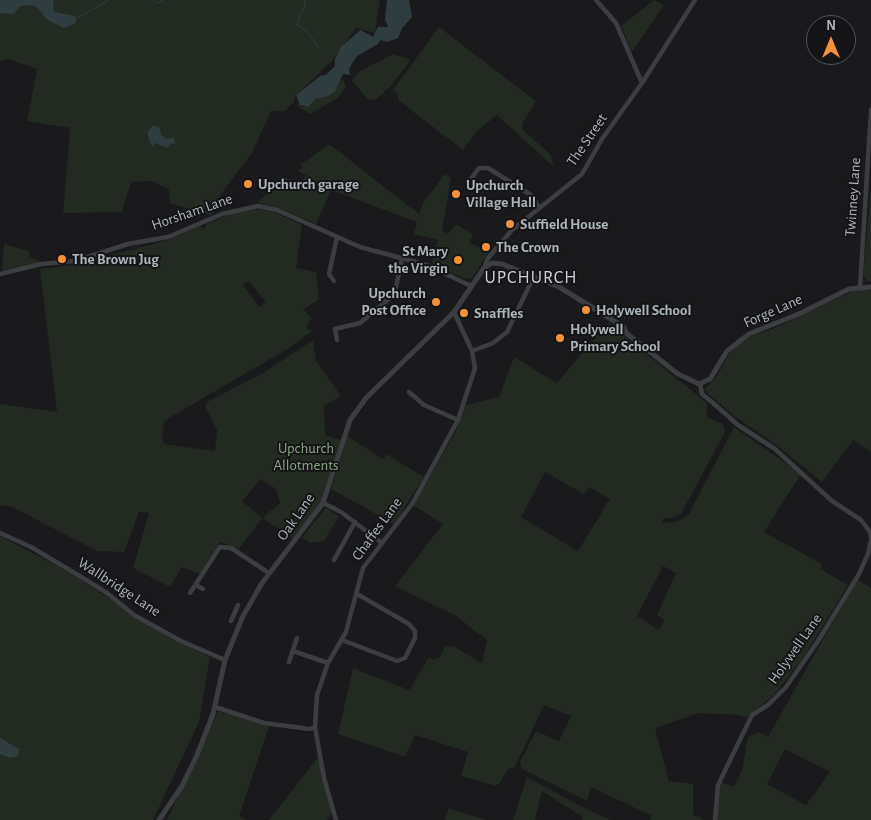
<!DOCTYPE html>
<html>
<head>
<meta charset="utf-8">
<style>
	body { margin:0 }
	#map { position:relative; width:871px; height:820px; overflow:hidden; background:#1a1a1c; font-family:"Alegreya Sans",sans-serif }
	canvas { display:block }
	.north { position:absolute; left:806px; top:15px; width:50px; height:50px; box-sizing:border-box; background:#151517; border:1px solid #515559; border-radius:50%; rotate:0deg; font-size:14px; font-weight:700; line-height:20px; text-align:center; color:#acb4bb }
	.north::after { content:''; display:block; margin:auto; width:18px; height:22px; background:#f3923b; clip-path:polygon(50% 0,100% 100%,50% 72%,0 100%) }
</style>
</head>
<body>
<div id="map">
<canvas width="871" height="820"></canvas>
<div class="north">N</div>
</div>
<script>
const ctx = document.querySelector('canvas').getContext('2d');
ctx.lineJoin = 'round';
function fill(path, color) { ctx.fillStyle = color; ctx.fill(path, 'evenodd'); }
const toPath = rows => new Path2D(rows.map(r => 'M' + r).join(''));
function stroke(path, color, width, dash) { ctx.strokeStyle = color; ctx.lineWidth = width; ctx.lineCap = dash ? 'butt' : 'round'; ctx.setLineDash(dash || []); ctx.stroke(path); }
function write(font, color, halo, rows, align = 'center') {
  ctx.font = font + ' "Alegreya Sans",sans-serif'; ctx.lineWidth = 4; ctx.setLineDash([]); ctx.textBaseline = 'middle'; ctx.strokeStyle = halo; ctx.fillStyle = color; for (const [text, x, y, turn = 0] of rows) {
    ctx.save(); ctx.translate(x, y); ctx.rotate((+turn || 0) * Math.PI / 180); ctx.textAlign = isNaN(turn) ? turn : align; if (halo) ctx.strokeText(text, 0, 0); ctx.fillText(text, 0, 0); ctx.restore();
  }
}
const green = toPath([
	[0,0,380,0,375,33,356,28,331,62,295,96,294,102,285,111,271,111,252,153,220,195,211,216,170,203,169,190,152,181,131,182,122,212,63,213,70,128,27,121,37,69,8,59,0,62],
	[654,0,664,5,632,52,621,26],
	[439,27,536,101,522,124,523,130,550,154,554,167,497,115,477,131,463,150,398,100,398,95,393,90],
	[393,54,411,60,390,87,375,100,368,99,352,81,358,72],
	[339,80,344,81,346,86,338,98,310,114,297,105,298,103,303,107,310,105,312,101],
	[329,144,419,214,423,203,445,174,451,178,442,230,448,234,456,224,473,234,469,243,489,251,472,278,465,279,432,263,438,240,414,234,417,222,331,190,316,224,281,209,257,202,286,177,297,189,306,175,298,171,303,167,300,165],
	[871,188,871,281,867,281,863,275],
	[261,209,276,213,302,225,296,268,316,272,319,299,303,310,312,318,306,328,312,331,289,348,164,421,162,438,164,444,215,451,217,430,205,406,207,402,263,373,313,340,316,361,341,396,324,406,325,435,341,440,322,500,294,539,262,518,239,549,220,542,200,574,182,567,170,587,133,568,149,513,139,512,124,552,97,551,12,507,0,505,0,404,57,412,40,269,74,265,165,241,200,226,204,230,206,224,238,211],
	[249,281,266,302,259,307,243,285],
	[261,479,276,489,280,503,262,518,242,501],
	[4,244,30,251,29,256,41,263,2,271],
	[858,289,871,290,871,452,853,440,822,482,774,443,734,416,704,390,717,376,732,349,751,336,770,330],
	[608,323,708,404,706,413,709,418,723,424,725,432,681,514,673,518,664,518,661,523,676,522,689,514,734,427,801,474,764,532,822,564,820,569,848,585,803,658,774,695,747,717,737,715,699,713,655,728,669,781,693,784,693,815,701,817,702,820,650,820,652,816,591,787,587,801,522,769,520,762,536,731,559,741,571,716,544,705,515,767,508,769,499,784,495,786,461,776,468,752,415,735,405,757,338,734,353,668,409,690,429,657,434,660,439,658,445,647,453,646,482,663,487,640,456,616,395,586,443,524,413,505,456,431,466,405,499,397,514,357,557,383],
	[545,472,584,494,589,487,610,499,578,551,521,517],
	[663,566,676,573,657,615,664,620,659,630,637,616],
	[347,436,383,459,386,454,424,477,394,524,331,489],
	[326,508,339,516,324,541,311,543,302,537],
	[0,536,62,568,169,637,210,657,199,722,153,820,0,820],
	[857,579,871,588,871,820,717,820,717,800,721,782,734,787,742,770,748,737,759,732,768,737],
	[785,749,830,772,806,805,767,784],
	[218,711,269,726,239,816,247,820,167,820],
	[318,757,332,813,327,820,269,820],
	[527,777,586,809,611,820,582,820,583,817,542,791,535,820,513,820],
	[449,808,486,820,445,820]
]);
const water = toPath([
	[0,0,53,0,54,12,75,16,76,23,64,28,46,19,39,9,32,5,20,6,14,14,0,13],
	[387,0,409,0,412,17,402,28,398,38,387,42,380,40,378,44,357,56,349,68,350,75,343,74,335,91,328,96,315,99,308,107,300,105,296,95,320,76,326,75,335,66,335,59,341,47,358,32,361,30,373,37,378,27,388,27,385,19],
	[153,125,160,128,161,135,167,139,174,138,175,144,171,143,168,148,155,143,152,147,147,133],
	[0,738,19,749,18,756,10,758,0,754]
]);
const stream = toPath([
	[154,0,157,3,163,0],
	[305,0,305,6,300,15,297,25,305,29,320,49],
	[75,19,109,0]
]);
const minor = toPath([
	[596,0,616,23,642,83],
	[471,179,479,168,488,168,531,195,539,208],
	[484,268,488,258,512,230,582,174,602,139,642,83,695,0],
	[0,274,41,264,75,261,128,244,168,237,222,214,258,206,277,210,360,247,427,265,471,286],
	[334,281,329,274,337,237],
	[860,287,871,110],
	[337,340,335,329,360,323,390,298,396,287,402,259],
	[472,351,493,343,507,332,534,276],
	[700,384,702,394,713,403,738,425,775,449,832,501,861,520,870,532,871,538],
	[409,392,424,405,458,420],
	[323,503,341,512,382,543],
	[0,533,31,547,73,572,107,593,134,615,181,641,225,660],
	[334,560,355,522],
	[196,585,203,589],
	[190,593,220,547,231,548,269,573],
	[231,621,238,605],
	[342,640,397,661,405,658,415,638,415,631,409,624,357,594],
	[293,651,328,663],
	[289,662,297,638],
	[215,707,264,723,310,729,315,727,317,695,328,663,346,632,363,568,412,504,458,420,475,368,472,351,454,312],
	[315,727,324,778,336,820],
	[715,820,718,785,752,715,768,705,786,687,818,641,859,574,868,554,871,540]
]);
const tertiary = toPath([
	[159,820,182,786,197,755,213,714,225,660,243,616,262,583,323,503,350,420,366,398,454,312,484,268,492,263,502,264,559,287,624,327,626,333,678,374,699,384,710,379,727,351,749,334,801,313,849,289,871,287]
]);
const markers = [
	[248,184,5,"#f3923b"],
	[456,194,5,"#f3923b"],
	[510,224,5,"#f3923b"],
	[486,247,5,"#f3923b"],
	[62,259,5,"#f3923b"],
	[458,260,5,"#f3923b"],
	[436,302,5,"#f3923b"],
	[586,310,5,"#f3923b"],
	[464,313,5,"#f3923b"],
	[560,338,5,"#f3923b"]
];
const streetNames = [
	["The Street",587,140,-56],
	["Twinney Lane",853,197,-86],
	["Horsham Lane",192,212,-19],
	["Forge Lane",773,311,-24],
	["Oak Lane",296,517,-55],
	["Chaffes Lane",377,529,-54],
	["Wallbridge Lane",119,587,33],
	["Holywell Lane",795,649,-55]
];
const poiNames = [
	["Upchurch garage",258,184],
	["Upchurch",466,185],
	["Village Hall",466,202],
	["Suffield House",520,224],
	["The Crown",496,247],
	["St Mary",448,251,"right"],
	["the Virgin",448,268,"right"],
	["The Brown Jug",72,259],
	["Upchurch",426,293,"right"],
	["Post Office",426,310,"right"],
	["Holywell School",596,310],
	["Snaffles",474,313],
	["Holywell",570,329],
	["Primary School",570,346]
];
const parkNames = [
	["Upchurch",306,448],
	["Allotments",306,465]
];
const quarterNames = [
	["UPCHURCH",531,278]
];
fill(green, '#222a21');
fill(water, '#2f3c40');
stroke(stream, '#2f3c40', 1);
stroke(minor, '#3b3d41', 4.5);
stroke(tertiary, '#3b3d41', 5);
for (const [x, y, r, color] of markers) { const dot = new Path2D(); dot.arc(x, y, r, 0, 2 * Math.PI); ctx.fillStyle = color; ctx.fill(dot); stroke(dot, '#151517', 2); }
write('15px', '#acb4bb', '#151517', streetNames);
write('bold 15px', '#acb4bb', '#151517', poiNames, 'left');
write('15px', '#88a683', '#151517', parkNames);
ctx.letterSpacing = '1px';
write('18px', '#cdd2d7', '#151517', quarterNames);
ctx.letterSpacing = '0px';
</script>
</body>
</html>
